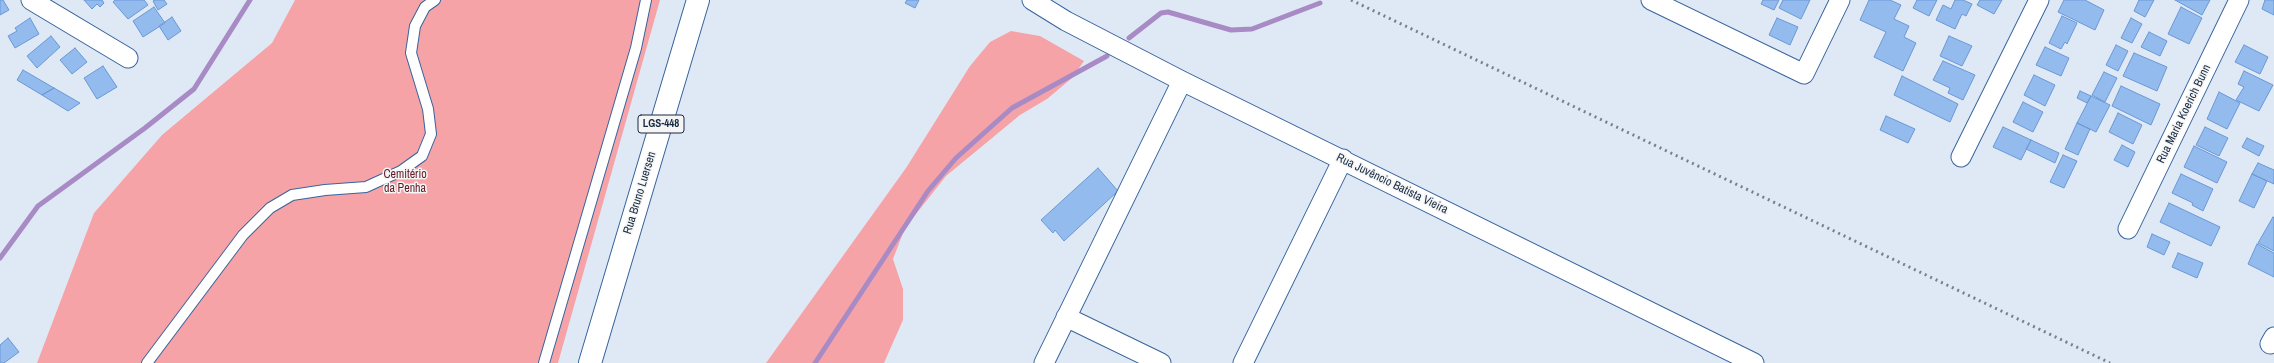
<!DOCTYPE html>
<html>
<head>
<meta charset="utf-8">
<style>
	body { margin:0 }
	canvas { display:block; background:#dfe9f6 }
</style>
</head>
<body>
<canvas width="2274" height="363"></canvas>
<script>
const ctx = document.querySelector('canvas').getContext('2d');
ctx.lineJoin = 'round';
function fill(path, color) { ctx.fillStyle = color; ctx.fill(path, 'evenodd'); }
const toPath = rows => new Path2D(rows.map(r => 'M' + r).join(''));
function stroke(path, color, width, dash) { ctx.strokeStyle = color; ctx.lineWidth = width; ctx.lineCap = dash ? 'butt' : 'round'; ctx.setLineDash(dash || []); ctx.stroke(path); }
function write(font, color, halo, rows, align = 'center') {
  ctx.font = font + ' "Archivo Narrow",sans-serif'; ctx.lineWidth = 3; ctx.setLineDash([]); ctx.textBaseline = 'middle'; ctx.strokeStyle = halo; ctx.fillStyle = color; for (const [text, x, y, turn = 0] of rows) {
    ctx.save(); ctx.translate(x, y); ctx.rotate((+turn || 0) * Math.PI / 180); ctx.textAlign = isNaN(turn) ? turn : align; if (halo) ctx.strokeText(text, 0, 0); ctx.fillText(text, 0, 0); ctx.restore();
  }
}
const green = toPath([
	[295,0,660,0,558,363,37,363,94,213,162,135,272,43],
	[1011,31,1040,36,1084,61,1072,78,1047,99,1020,115,946,176,905,228,893,259,903,289,903,320,884,363,766,363,906,168,970,66,990,42]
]);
const stream = toPath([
	[1129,38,1161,13,1168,12,1231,30,1252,29,1320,3],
	[0,258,38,206,145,128,194,89,250,0],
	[815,363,928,191,956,158,1012,108,1107,56]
]);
const building = toPath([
	[0,0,3,0,9,10,0,15,0,0],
	[84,0,102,0,104,3,100,7,97,4,92,9,84,0],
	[115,0,144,0,148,5,128,19,113,2,115,0],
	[155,0,164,0,167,4,158,10,153,1,155,0],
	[907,0,919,0,915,8,905,3,907,0],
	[1763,0,1779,0,1774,10,1761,4,1763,0],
	[1783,0,1810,0,1801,19,1779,8,1783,0],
	[1869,0,1890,0,1901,5,1894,19,1909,26,1904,37,1916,43,1903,71,1874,57,1886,32,1860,20,1869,0],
	[1917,0,1937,0,1929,16,1913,8,1917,0],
	[1955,0,1963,0,1972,4,1966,16,1962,14,1955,29,1936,20,1943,5,1951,9,1955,0],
	[1980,0,2002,0,1994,14,1977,5,1980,0],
	[2064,0,2085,0,2104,10,2095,30,2058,12,2064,0],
	[2139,0,2154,0,2145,17,2134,11,2139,0],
	[2175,0,2210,0,2202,15,2175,0],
	[2265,0,2274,0,2274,15,2262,9,2265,0],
	[154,7,165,23,143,37,133,21,154,7],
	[2181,7,2202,18,2189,44,2168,34,2181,7],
	[2062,16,2077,23,2067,44,2065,42,2061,49,2049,43,2062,16],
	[172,17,181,31,168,40,159,26,172,17],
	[30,18,39,34,15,48,8,36,17,31,15,28,30,18],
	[1777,18,1798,27,1790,45,1769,35,1777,18],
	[2131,18,2142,24,2132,43,2121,38,2131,18],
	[2149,32,2167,41,2160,56,2141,47,2149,32],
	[51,36,60,47,37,68,27,56,51,36],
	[1949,36,1972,46,1962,66,1940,56,1949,36],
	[2116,45,2128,51,2118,71,2106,65,2116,45],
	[2244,45,2268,57,2260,74,2235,62,2244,45],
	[2045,47,2069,58,2061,76,2036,65,2045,47],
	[75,48,87,62,72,74,60,60,75,48],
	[2134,53,2167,67,2157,91,2123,76,2134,53],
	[1943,61,1975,75,1963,100,1948,93,1950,88,1933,80,1943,61],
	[103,66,117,87,97,99,84,78,103,66],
	[23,70,54,88,42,95,17,80,23,70],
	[2244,71,2273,85,2259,111,2236,100,2244,87,2238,84,2244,71],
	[2104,72,2117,78,2105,102,2092,95,2104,72],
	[2034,75,2055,85,2045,106,2024,95,2034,75],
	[1902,76,1958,104,1950,122,1894,95,1902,76],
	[2121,86,2160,104,2151,125,2112,106,2121,86],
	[54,88,80,103,68,111,42,95,54,88],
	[2080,91,2091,96,2087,103,2077,98,2080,91],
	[2219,92,2240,103,2227,129,2207,119,2219,92],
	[2091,96,2110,105,2096,132,2077,123,2091,96],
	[2023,102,2043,112,2033,132,2013,122,2023,102],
	[2118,113,2142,125,2133,144,2109,132,2118,113],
	[1886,116,1915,129,1908,143,1880,130,1886,116],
	[2077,123,2090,129,2078,155,2065,149,2077,123],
	[2003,127,2031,140,2021,160,1993,147,2003,127],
	[2205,127,2228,138,2219,156,2196,145,2205,127],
	[2247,138,2264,146,2259,156,2242,147,2247,138],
	[2031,140,2059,153,2055,163,2026,149,2031,140],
	[2122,145,2135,152,2128,167,2114,160,2122,145],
	[2194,146,2227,162,2217,183,2184,167,2194,146],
	[2063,155,2077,161,2064,188,2050,182,2063,155],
	[2258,163,2274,170,2274,184,2252,174,2258,163],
	[1098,168,1118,191,1064,241,1055,230,1053,233,1041,220,1098,168],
	[2181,174,2213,189,2203,211,2192,205,2193,203,2172,193,2181,174],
	[2252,174,2267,181,2254,208,2239,201,2252,174],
	[2169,203,2220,227,2211,246,2160,222,2169,203],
	[2273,217,2274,218,2274,251,2258,243,2273,217],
	[2152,234,2170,242,2164,255,2147,247,2152,234],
	[2257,244,2274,253,2274,277,2248,264,2257,244],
	[2178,253,2203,263,2197,278,2172,267,2178,253],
	[8,338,19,352,4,363,0,363,0,345,8,338]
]);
const lane = toPath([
	[147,363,243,235,270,208,292,195,325,190,366,187,401,171,422,156,431,134,428,109,411,53,415,26,425,7,435,0],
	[544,363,636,48,646,0]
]);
const street = toPath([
	[31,0,128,58],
	[1032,0,1066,21,1182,81,1754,363],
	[1651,0,1804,74,1840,0],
	[1961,157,2039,0],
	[2128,229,2239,0],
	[1066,317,1161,363],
	[2270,344,2274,337],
	[1044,363,1182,81],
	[1243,363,1343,159]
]);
const primary = toPath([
	[590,363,698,0]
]);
const rail = toPath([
	[1351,0,2110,363]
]);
const shields = [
	[661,124,46]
];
const shieldNames = [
	["LGS-448",661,124]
];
const streetNames = [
	["Rua Maria Koerich Bunn",2184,114,-64],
	["Rua Juvêncio Batista Vieira",1392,184,26],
	["Rua Bruno Luersen",640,193,-73]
];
const parkNames = [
	["Cemitério",405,175],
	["da Penha",405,189]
];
fill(green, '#f6a3a8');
stroke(stream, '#a88ac5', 5);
fill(building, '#93bbee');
stroke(building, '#6a98d5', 1);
stroke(lane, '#38649d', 12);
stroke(street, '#38649d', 21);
stroke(primary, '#38649d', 24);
stroke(lane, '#fff', 10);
stroke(street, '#fff', 19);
stroke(primary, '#fff', 22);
stroke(rail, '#728194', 3, [2, 4]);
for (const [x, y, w] of shields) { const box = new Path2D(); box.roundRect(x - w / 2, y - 9, w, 18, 3); ctx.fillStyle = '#f5f5f5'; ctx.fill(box); stroke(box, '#162941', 1); }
write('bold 11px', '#162941', null, shieldNames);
write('12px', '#162941', '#f5f5f5', streetNames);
write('12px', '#621925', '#f5f5f5', parkNames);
</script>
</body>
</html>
